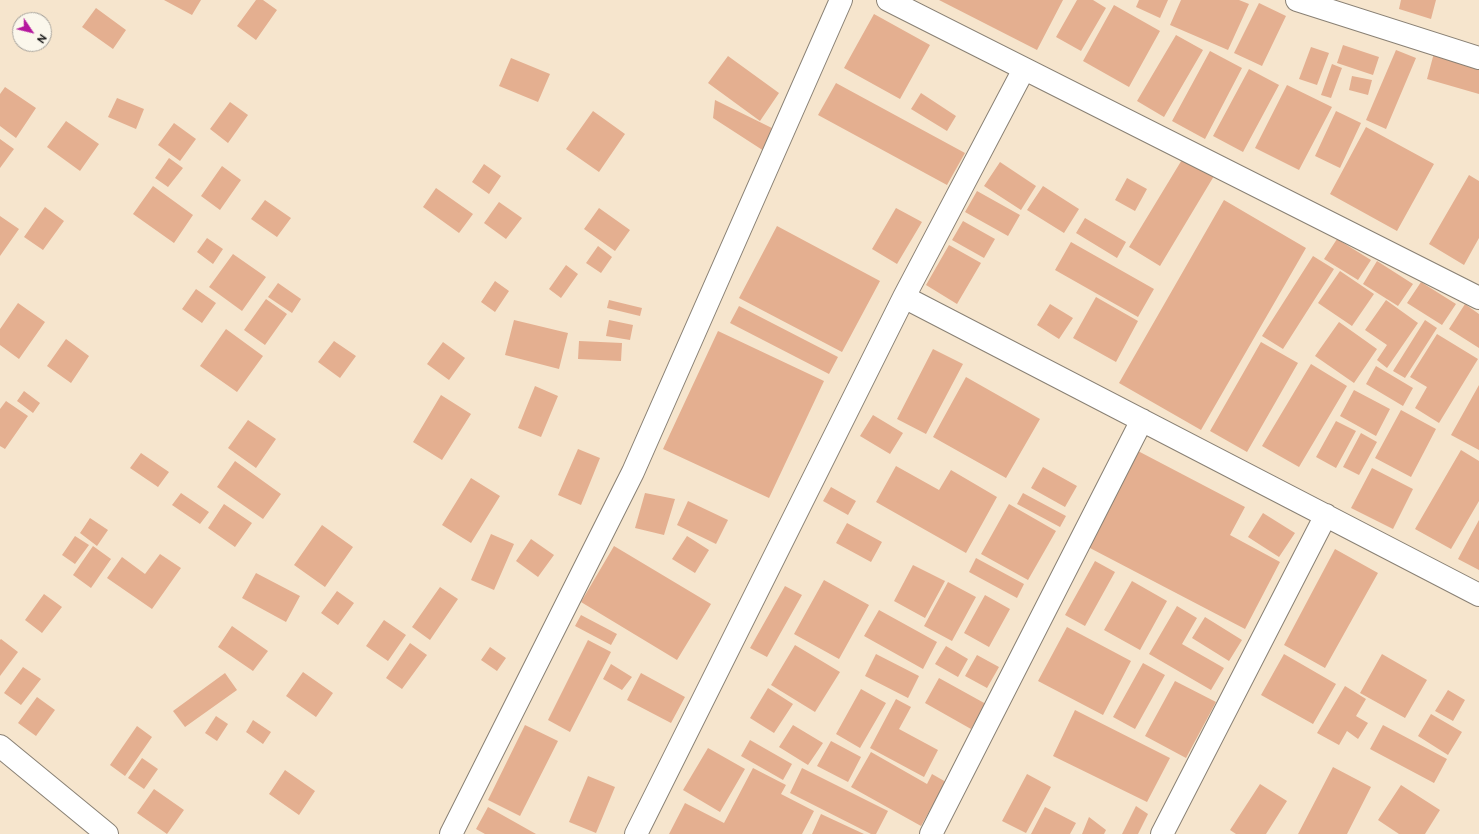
<!DOCTYPE html>
<html>
<head>
<meta charset="utf-8">
<style>
	body { margin:0 }
	#map { position:relative; width:1479px; height:834px; overflow:hidden; background:#f6e5cd; font-family:"Balsamiq Sans",sans-serif }
	canvas { display:block }
	.north { position:absolute; left:12px; top:12px; width:40px; height:40px; box-sizing:border-box; background:#fbf7ec; border:1px solid #a29f99; border-radius:50%; rotate:125deg; font-size:11px; font-weight:700; line-height:16px; text-align:center; color:#1c1c1c }
	.north::after { content:''; display:block; margin:auto; width:14px; height:18px; background:#b5179e; clip-path:polygon(50% 0,100% 100%,50% 72%,0 100%) }
</style>
</head>
<body>
<div id="map">
<canvas width="1479" height="834"></canvas>
<div class="north">N</div>
</div>
<script>
const ctx = document.querySelector('canvas').getContext('2d');
ctx.lineJoin = 'round';
function fill(path, color) { ctx.fillStyle = color; ctx.fill(path, 'evenodd'); }
const toPath = rows => new Path2D(rows.map(r => 'M' + r).join(''));
function stroke(path, color, width, dash) { ctx.strokeStyle = color; ctx.lineWidth = width; ctx.lineCap = dash ? 'butt' : 'round'; ctx.setLineDash(dash || []); ctx.stroke(path); }
const building = toPath([
	[164,0,201,0,192,15],
	[256,0,263,0,277,10,256,40,237,26],
	[939,0,1063,0,1037,50],
	[1077,0,1093,0,1106,8,1081,51,1056,37],
	[1139,0,1168,0,1160,18,1136,7],
	[1181,0,1239,0,1249,4,1228,50,1170,25],
	[1401,0,1436,0,1431,19,1399,9],
	[1259,3,1286,16,1262,66,1234,53],
	[1114,5,1160,31,1129,87,1083,61],
	[96,8,126,30,113,49,82,27],
	[874,14,930,45,900,99,844,68],
	[1176,35,1203,50,1164,117,1137,101],
	[1343,45,1379,57,1373,75,1337,63],
	[1311,47,1329,53,1317,85,1299,79],
	[1396,50,1416,58,1386,129,1366,120],
	[1210,51,1242,68,1205,139,1172,121],
	[1434,53,1479,66,1479,94,1427,79],
	[728,56,779,93,760,121,708,83],
	[511,58,550,74,538,102,499,86],
	[1332,64,1342,68,1331,98,1321,95],
	[1249,69,1279,85,1243,152,1213,136],
	[1352,76,1372,80,1368,95,1349,90],
	[836,83,965,153,947,185,818,115],
	[1287,85,1332,107,1299,170,1255,148],
	[5,87,36,108,16,138,0,126,0,94],
	[921,93,956,116,947,131,911,109],
	[117,98,144,109,136,129,108,117],
	[715,100,778,131,764,151,713,118],
	[230,102,248,115,228,143,210,129],
	[593,111,625,134,599,172,566,149],
	[1336,111,1361,123,1340,168,1315,156],
	[66,121,99,144,80,171,47,147],
	[174,123,196,139,180,161,158,145],
	[1366,127,1434,164,1397,231,1330,194],
	[0,139,14,149,0,168],
	[169,158,183,168,168,187,155,178],
	[1183,158,1214,176,1160,266,1129,247],
	[1000,162,1036,186,1021,210,984,186],
	[484,164,501,176,489,194,472,182],
	[222,166,241,180,220,210,201,196],
	[1469,175,1479,181,1479,238,1464,265,1429,244],
	[1127,178,1147,189,1135,211,1115,200],
	[153,186,193,215,174,243,133,214],
	[1043,186,1079,209,1064,233,1027,210],
	[436,188,473,214,459,233,423,207],
	[977,191,1020,215,1008,236,965,212],
	[265,200,291,218,277,237,251,219],
	[1224,200,1306,248,1201,430,1119,383],
	[499,202,522,218,506,239,484,223],
	[45,207,64,221,43,250,24,237],
	[599,208,630,230,615,251,584,229],
	[896,208,922,222,897,264,872,249],
	[0,216,19,229,0,256],
	[1085,218,1126,242,1117,258,1076,233],
	[963,221,995,239,984,258,952,240],
	[777,226,880,281,842,352,739,298],
	[207,238,223,249,213,264,197,252],
	[1337,239,1371,260,1358,280,1324,259],
	[1071,242,1154,289,1138,317,1055,270],
	[949,245,981,263,957,304,926,285],
	[598,246,612,257,601,273,586,263],
	[233,254,266,277,242,311,209,287],
	[1313,256,1334,269,1283,349,1262,336],
	[1377,261,1413,284,1398,306,1363,284],
	[566,265,578,274,561,298,549,289],
	[1340,271,1374,294,1352,326,1318,303],
	[495,281,509,291,495,312,481,302],
	[1421,282,1456,304,1442,325,1407,303],
	[278,283,301,299,292,313,268,297],
	[196,289,216,303,202,323,182,309],
	[1096,297,1138,321,1116,362,1073,338],
	[266,299,287,314,265,345,244,330],
	[609,300,642,308,640,316,607,308],
	[1386,300,1418,323,1387,368,1377,360,1387,345,1365,330],
	[18,303,45,322,19,359,0,345,0,329],
	[1050,304,1073,318,1059,339,1037,325],
	[1465,304,1479,314,1479,348,1449,329],
	[739,306,838,357,829,374,730,323],
	[514,320,568,333,559,369,505,355],
	[609,320,633,325,630,340,606,336],
	[1425,320,1437,328,1405,378,1393,371],
	[1339,322,1377,349,1354,383,1315,356],
	[226,329,263,356,237,392,200,366],
	[718,331,824,381,769,498,663,449],
	[1437,334,1478,359,1439,423,1415,408,1427,387,1410,377],
	[66,339,89,356,71,383,47,366],
	[334,341,356,356,340,378,318,362],
	[579,341,622,343,621,361,578,359],
	[443,342,465,358,449,380,427,364],
	[1261,342,1298,363,1247,452,1210,431],
	[933,349,963,364,926,434,897,419],
	[1311,364,1347,386,1299,467,1262,446],
	[1376,366,1413,388,1403,406,1366,384],
	[966,377,1040,419,1006,478,933,437],
	[1479,385,1479,450,1451,435],
	[535,386,558,396,541,437,518,428],
	[1354,390,1390,409,1376,436,1340,416],
	[24,391,40,403,33,413,17,401],
	[441,395,471,414,442,460,413,442],
	[6,401,28,416,5,449,0,446,0,409],
	[1401,410,1436,429,1411,477,1375,458],
	[873,415,903,433,890,454,860,436],
	[248,420,276,439,256,468,228,448],
	[1336,421,1356,431,1336,468,1316,457],
	[1361,433,1377,442,1359,475,1343,467],
	[578,449,600,458,581,505,558,495],
	[1461,450,1479,461,1479,501,1451,549,1415,529],
	[1138,451,1245,507,1230,535,1280,562,1245,629,1088,547],
	[141,453,169,472,158,487,130,468],
	[235,461,281,494,263,519,217,487],
	[896,466,939,490,951,470,997,497,966,553,876,502],
	[1043,467,1077,486,1065,507,1031,488],
	[1372,468,1413,489,1393,529,1351,508],
	[471,478,500,496,471,543,442,525],
	[831,487,856,501,848,515,823,501],
	[181,493,209,512,200,524,172,505],
	[645,493,675,499,664,535,635,528],
	[1023,493,1066,516,1060,527,1017,504],
	[688,501,728,520,716,544,677,525],
	[224,504,252,523,235,547,208,528],
	[1009,504,1056,531,1028,580,981,554],
	[1263,513,1295,533,1279,557,1248,537],
	[90,518,108,530,97,546,80,533],
	[1479,520,1479,570,1458,559],
	[847,523,882,542,871,562,836,543],
	[322,525,353,547,325,587,294,565],
	[491,534,514,544,494,590,471,580],
	[75,536,89,545,75,564,62,555],
	[687,536,709,550,695,573,672,559],
	[531,539,554,555,538,577,516,561],
	[93,546,111,559,91,588,73,575],
	[614,546,711,604,677,660,581,602],
	[1335,549,1378,573,1325,668,1284,645],
	[160,554,181,568,152,609,107,578,122,557,145,574],
	[976,558,1024,584,1017,598,969,572],
	[1095,561,1115,572,1085,626,1065,615],
	[913,565,945,581,925,618,894,601],
	[256,573,300,596,286,622,242,598],
	[824,580,869,605,839,659,794,634],
	[1132,581,1167,601,1140,650,1104,630],
	[948,582,976,597,952,641,924,626],
	[785,586,802,595,767,657,750,648],
	[440,587,458,599,430,640,412,627],
	[337,591,354,603,338,625,321,613],
	[44,594,62,607,42,633,25,620],
	[985,595,1010,609,989,647,964,633],
	[1177,606,1197,618,1182,644,1224,668,1211,690,1149,654],
	[879,610,937,642,923,669,864,636],
	[581,615,617,634,611,645,575,626],
	[1205,617,1242,640,1229,661,1192,638],
	[384,620,406,635,388,661,366,646],
	[232,626,268,651,253,671,218,647],
	[1067,627,1131,661,1103,715,1038,681],
	[1,639,18,652,0,676,0,640],
	[588,640,611,652,570,732,548,720],
	[410,643,427,655,402,689,386,678],
	[795,645,840,672,815,712,771,685],
	[946,646,968,659,958,677,935,664],
	[490,647,506,658,497,671,481,660],
	[876,654,919,676,908,698,865,676],
	[1284,654,1336,684,1313,724,1261,695],
	[1382,654,1427,680,1405,718,1360,693],
	[977,655,999,667,987,688,965,676],
	[1143,663,1165,675,1135,729,1113,717],
	[611,664,632,677,622,690,603,679],
	[23,667,41,679,21,705,4,693],
	[303,672,333,693,316,717,286,696],
	[225,673,237,690,185,727,173,711],
	[641,673,685,697,671,723,627,700],
	[939,678,986,704,971,729,925,703],
	[1175,681,1216,702,1186,758,1145,736],
	[1345,686,1366,699,1356,716,1368,723,1358,739,1347,731,1339,745,1317,733],
	[768,688,793,704,774,733,750,718],
	[861,689,886,703,860,748,836,734],
	[1448,690,1465,700,1453,721,1435,711],
	[37,697,55,710,36,736,18,723],
	[896,699,911,707,899,729,938,750,924,777,870,748],
	[1075,710,1170,758,1147,802,1053,756],
	[1431,714,1462,732,1448,755,1418,736],
	[216,716,228,724,217,741,205,733],
	[253,720,271,732,263,744,246,732],
	[525,725,558,741,520,816,488,800],
	[793,725,823,743,808,765,779,747],
	[1383,725,1447,759,1434,783,1370,749],
	[137,726,152,737,125,776,110,765],
	[750,740,792,764,783,780,741,756],
	[831,741,861,757,848,782,817,766],
	[708,748,745,769,720,812,683,790],
	[871,752,927,784,932,774,946,782,921,826,851,787],
	[142,758,158,769,144,789,128,778],
	[1333,767,1371,787,1347,834,1298,834],
	[753,768,786,785,781,794,814,811,802,834,669,834,685,803,724,823],
	[802,768,888,811,876,834,871,834,790,793],
	[285,770,315,791,299,815,269,794],
	[1027,774,1051,787,1026,833,1002,821],
	[588,776,615,787,596,833,569,822],
	[1260,784,1287,801,1266,834,1236,834,1230,830],
	[1401,785,1440,810,1425,834,1399,834,1378,820],
	[154,789,184,810,167,834,137,813],
	[1136,806,1148,814,1138,834,1122,834],
	[488,807,536,834,485,834,476,829],
	[1045,807,1076,823,1070,834,1031,834],
	[821,814,864,834,812,834],
	[1089,817,1106,830,1104,834,1082,834]
]);
const minor = toPath([
	[888,0,1479,298],
	[1297,0,1479,58],
	[904,297,1479,595],
	[0,746,107,834],
	[451,834,633,472,841,0],
	[636,834,904,297,1024,69],
	[931,834,1142,420],
	[1162,834,1326,515]
]);
fill(building, '#e4af90');
stroke(minor, '#898074', 24);
stroke(minor, '#fff', 22);
</script>
</body>
</html>
